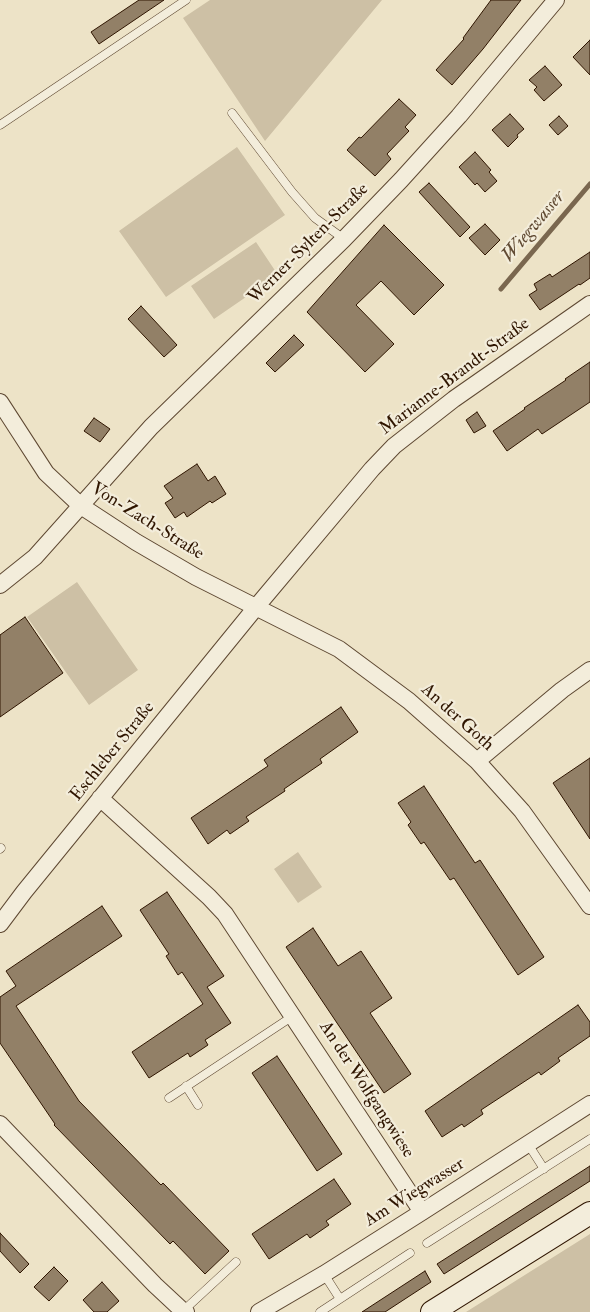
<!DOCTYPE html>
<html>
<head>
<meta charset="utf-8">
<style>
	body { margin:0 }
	canvas { display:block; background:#ede3c7 }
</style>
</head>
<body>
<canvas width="590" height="1312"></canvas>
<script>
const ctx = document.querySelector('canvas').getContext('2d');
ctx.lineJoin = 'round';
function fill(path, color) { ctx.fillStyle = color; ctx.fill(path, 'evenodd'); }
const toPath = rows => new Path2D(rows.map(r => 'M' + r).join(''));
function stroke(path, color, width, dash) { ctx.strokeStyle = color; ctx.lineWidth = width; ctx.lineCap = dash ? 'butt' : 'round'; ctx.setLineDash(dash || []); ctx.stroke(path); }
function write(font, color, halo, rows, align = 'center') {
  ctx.font = font + ' "IM FELL Double Pica",serif'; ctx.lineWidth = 4.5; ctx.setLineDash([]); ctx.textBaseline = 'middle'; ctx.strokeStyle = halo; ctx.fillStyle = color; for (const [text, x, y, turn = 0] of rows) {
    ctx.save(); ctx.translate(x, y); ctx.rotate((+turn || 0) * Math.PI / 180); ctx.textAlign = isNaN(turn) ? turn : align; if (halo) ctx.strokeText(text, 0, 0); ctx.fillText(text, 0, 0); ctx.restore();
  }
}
const green = toPath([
	[210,0,382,0,265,141,183,18],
	[237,147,285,215,166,297,119,231],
	[256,242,278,275,214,319,191,286],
	[77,582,138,670,89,705,27,617],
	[298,852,322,887,298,903,274,869],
	[590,1234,590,1312,466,1312]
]);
const stream = toPath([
	[501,289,590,184]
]);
const building = toPath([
	[139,0,164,0,99,44,91,32,139,0],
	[491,0,521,0,483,49,452,85,436,70,464,39,463,38,491,0],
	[590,40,590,75,573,57,590,40],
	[545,66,562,85,544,101,534,90,537,87,529,80,545,66],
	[399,99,416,115,405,127,409,131,387,154,391,159,375,176,347,150,359,137,361,138,399,99],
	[510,114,524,129,517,135,518,137,508,147,492,130,510,114],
	[559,116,568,126,558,135,549,125,559,116],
	[475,152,491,170,489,172,497,181,485,192,477,183,475,185,459,167,475,152],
	[429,183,470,227,460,237,419,192,429,183],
	[485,224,500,240,485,255,469,238,485,224],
	[384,225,444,285,414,315,381,281,356,305,394,344,365,372,307,312,384,225],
	[590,252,590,278,580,285,579,284,540,310,529,295,537,290,534,284,550,274,552,277,590,252],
	[141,306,177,345,164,357,128,319,141,306],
	[294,335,304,345,275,372,266,363,294,335],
	[590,362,590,402,542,434,538,429,507,451,493,431,525,409,524,408,566,380,565,379,590,362],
	[477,412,486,426,474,433,466,420,477,412],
	[94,418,110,429,100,442,84,431,94,418],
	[197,464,208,481,215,476,226,494,212,503,210,501,187,517,184,512,175,518,165,503,173,498,164,486,197,464],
	[25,617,63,673,0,717,0,635,25,617],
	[341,707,358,732,320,759,322,763,284,789,285,791,246,817,249,821,230,834,227,830,208,844,191,818,268,766,264,760,341,707],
	[590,758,590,839,553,783,590,758],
	[424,786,475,863,480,860,544,957,518,975,454,878,450,880,424,842,421,844,408,825,411,822,398,803,424,786],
	[167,892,224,976,207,987,231,1023,205,1040,208,1045,190,1057,188,1053,149,1078,132,1052,203,1004,182,972,178,975,166,956,169,954,140,910,167,892],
	[102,906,122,936,16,1006,79,1101,161,1185,163,1183,229,1251,205,1274,173,1241,170,1244,54,1125,55,1124,0,1043,0,997,16,986,6,971,102,906],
	[313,928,338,966,361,951,392,998,370,1013,411,1074,384,1093,286,947,313,928],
	[578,1005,590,1022,590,1036,558,1058,560,1061,541,1075,539,1072,481,1110,483,1114,464,1127,462,1124,442,1137,425,1111,578,1005],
	[277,1056,342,1154,317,1171,252,1073,277,1056],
	[590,1166,590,1181,444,1274,437,1264,590,1166],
	[334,1179,351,1204,326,1221,329,1225,310,1238,307,1234,269,1259,252,1234,334,1179],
	[0,1233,29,1264,20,1273,0,1251,0,1233],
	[54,1267,68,1281,49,1301,34,1287,54,1267],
	[425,1271,431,1282,385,1312,362,1312,425,1271],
	[102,1282,119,1301,107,1312,94,1312,83,1300,102,1282]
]);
const lane = toPath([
	[232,113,292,192,315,218,344,239],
	[0,125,186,0],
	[0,849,1,848],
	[186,1086,198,1105],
	[169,1098,293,1016],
	[528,1144,544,1169],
	[427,1243,590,1139],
	[324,1274,340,1299],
	[183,1311,236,1262],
	[320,1312,410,1253]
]);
const street = toPath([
	[0,402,46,473,81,506,136,542,196,577,339,649,409,701,477,761,522,811,590,906],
	[0,585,35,557,151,427,344,239,401,180,459,116,556,0],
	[477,761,562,690,590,670],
	[100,798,209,897,225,914,422,1212],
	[0,924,24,892,257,606,372,469,394,446,454,399,590,304],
	[0,1124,155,1285,183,1311,186,1312],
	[259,1312,324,1274,422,1212,590,1104]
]);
const secondary = toPath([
	[432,1312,590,1213]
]);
const streetNames = [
	["Werner-Sylten-Straße",309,244,-45],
	["Marianne-Brandt-Straße",455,377,-37],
	["Von-Zach-Straße",147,522,32],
	["An der Goth",457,718,42],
	["Eschleber Straße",113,752,-51],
	["An der Wolfgangwiese",366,1090,57],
	["Am Wiegwasser",415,1193,-32]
];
const waterNames = [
	["Wiegwasser",534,227,-50]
];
fill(green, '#cdc0a5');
stroke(stream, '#7a674f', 5);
fill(building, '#928067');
stroke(building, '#2f1500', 1);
stroke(lane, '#5e4832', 9);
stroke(street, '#5e4832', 18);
stroke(secondary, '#2f1500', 24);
stroke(lane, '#f3eddb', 8);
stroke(street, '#f3eddb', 16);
stroke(secondary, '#f3eddb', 22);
write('18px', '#2f1500', '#f3eddb', streetNames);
write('italic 19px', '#614b34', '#f3eddb', waterNames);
</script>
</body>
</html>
